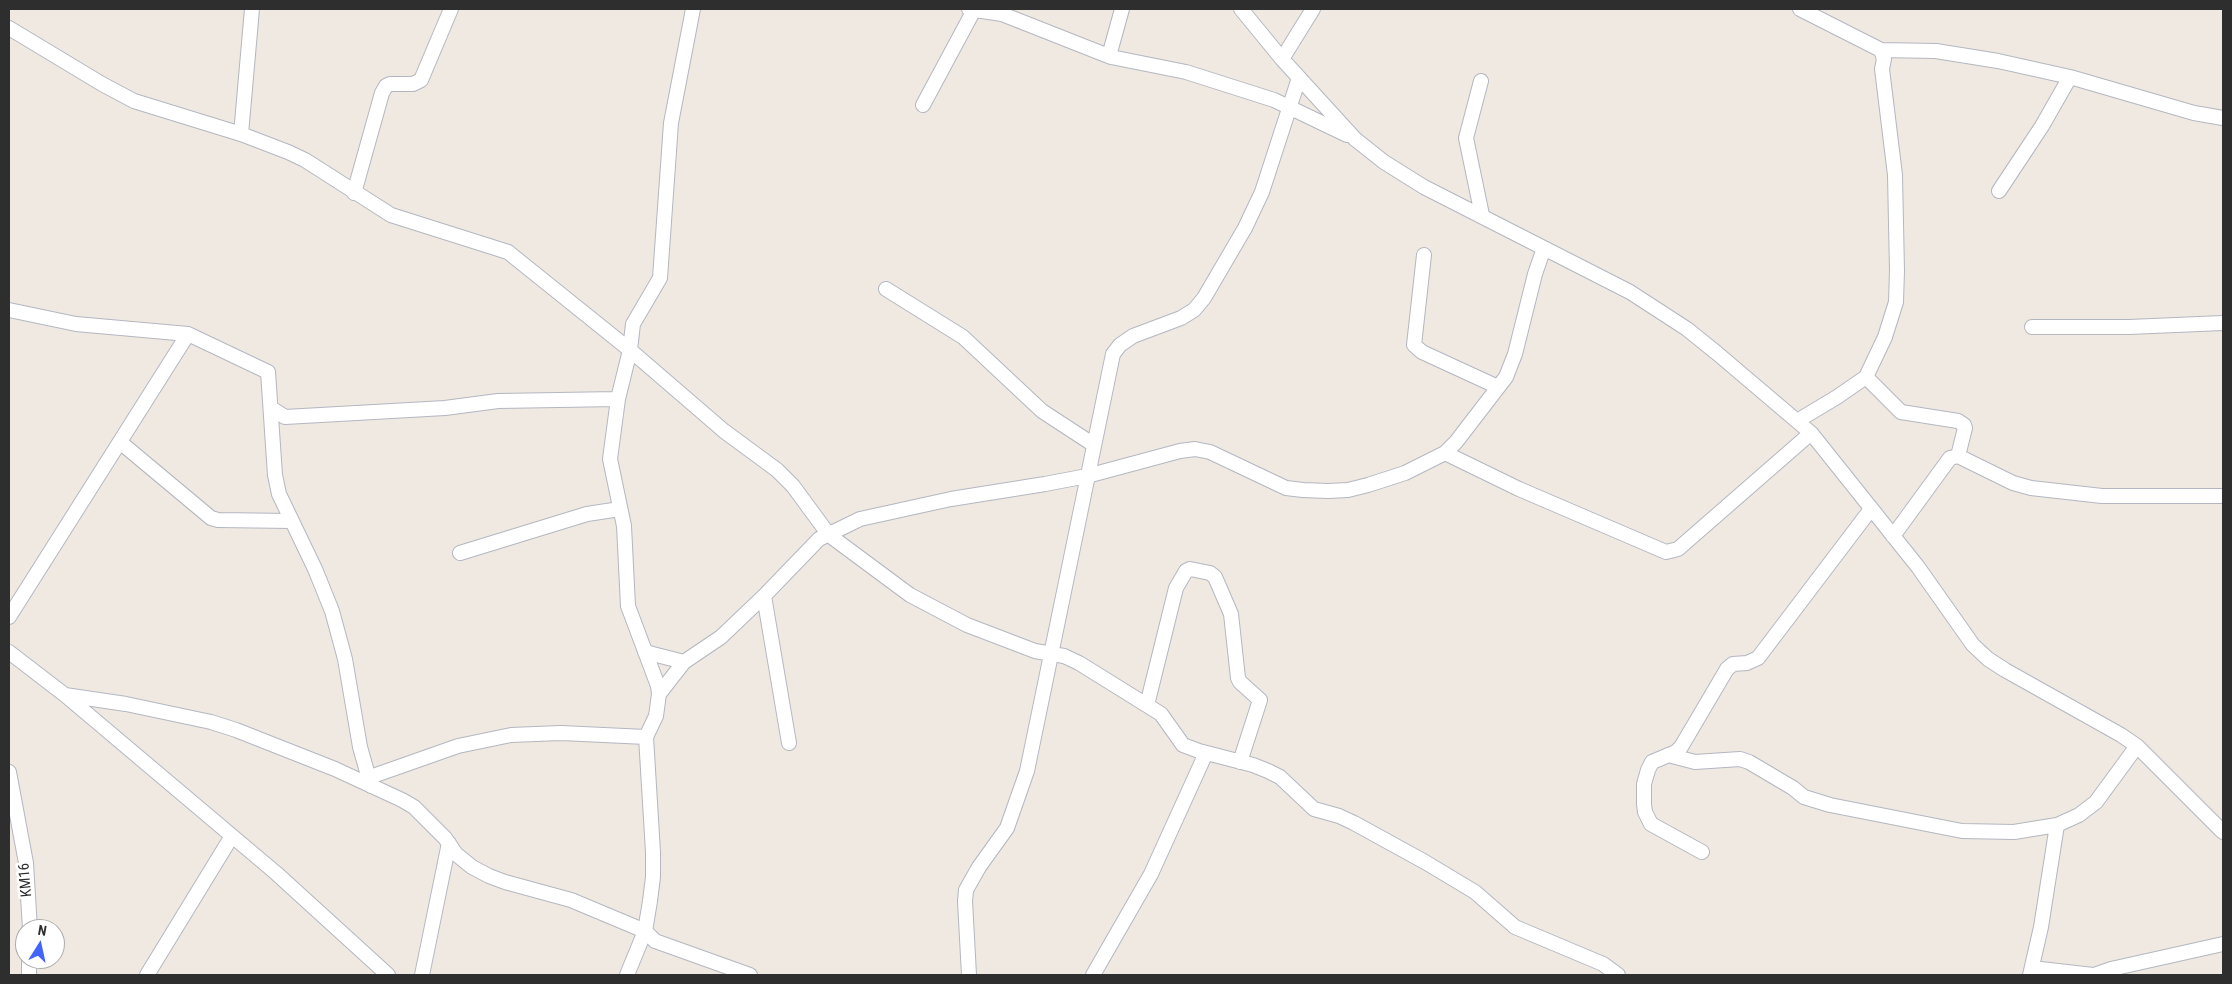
<!DOCTYPE html>
<html>
<head>
<meta charset="utf-8">
<style>
	body { margin:0 }
	#map { position:relative; width:2232px; height:984px; overflow:hidden; background:#efe9e1; font-family:"Roboto Condensed",sans-serif }
	canvas { display:block }
	.frame { position:absolute; inset:0; border:10px solid #2e2e2e; pointer-events:none }
	.north { position:absolute; left:15px; top:919px; width:50px; height:50px; box-sizing:border-box; background:#fff; border:1px solid #ababab; border-radius:50%; rotate:10deg; font-size:14px; font-weight:700; line-height:20px; text-align:center; color:#2e2e2e }
	.north::after { content:''; display:block; margin:auto; width:18px; height:22px; background:#4264fb; clip-path:polygon(50% 0,100% 100%,50% 72%,0 100%) }
</style>
</head>
<body>
<div id="map">
<canvas width="2232" height="984"></canvas>
<div class="frame"></div>
<div class="north">N</div>
</div>
<script>
const ctx = document.querySelector('canvas').getContext('2d');
ctx.lineJoin = 'round';
const toPath = rows => new Path2D(rows.map(r => 'M' + r).join(''));
function stroke(path, color, width, dash) { ctx.strokeStyle = color; ctx.lineWidth = width; ctx.lineCap = dash ? 'butt' : 'round'; ctx.setLineDash(dash || []); ctx.stroke(path); }
function write(font, color, halo, rows, align = 'center') {
  ctx.font = font + ' "Roboto Condensed",sans-serif'; ctx.lineWidth = 5; ctx.setLineDash([]); ctx.textBaseline = 'middle'; ctx.strokeStyle = halo; ctx.fillStyle = color; for (const [text, x, y, turn = 0] of rows) {
    ctx.save(); ctx.translate(x, y); ctx.rotate((+turn || 0) * Math.PI / 180); ctx.textAlign = isNaN(turn) ? turn : align; if (halo) ctx.strokeText(text, 0, 0); ctx.fillText(text, 0, 0); ctx.restore();
  }
}
const minor = toPath([
	[969,9,1002,14,1111,57,1186,72,1274,100,1347,135],
	[1241,9,1282,59,1355,139,1384,162,1424,187,1630,292,1687,329,1718,354,1811,433,1918,567,1973,645,1988,659,2005,670,2121,735,2137,746,2223,832],
	[1800,9,1881,50,1936,51,1998,61,2070,77,2194,113,2223,118],
	[9,28,102,84,134,101,241,134,288,152,305,160,391,215,508,252,630,350,724,431,777,470,793,486,829,535,910,595,967,625,1035,651,1064,656,1079,663,1161,714,1183,745,1199,751,1253,765,1268,771,1280,777,1314,809,1339,816,1354,823,1425,862,1475,892,1515,927,1603,964,1618,975],
	[1109,56,1122,9],
	[1282,59,1313,9],
	[1481,81,1466,138,1482,215],
	[923,105,974,10],
	[241,134,252,9],
	[1999,191,2042,126,2070,77],
	[354,193,382,93,386,86,390,84,413,84,421,80,451,9],
	[1424,255,1414,345,1422,352,1498,387],
	[886,289,963,337,1042,411,1094,445],
	[9,310,76,324,188,334,268,372,275,475,279,494,315,569,332,611,345,659,360,747,371,786],
	[2032,327,2129,327,2223,323],
	[1866,377,1901,412,1958,421,1964,425,1965,428,1958,456],
	[271,408,285,417,445,408,498,401,618,399],
	[1797,421,1837,397,1866,377,1885,337,1896,302,1897,271,1895,175,1882,69,1884,59,1881,50],
	[120,442,211,518,218,520,291,521],
	[1445,453,1519,489,1666,552,1678,549,1811,433],
	[1893,536,1950,458,1958,456,2013,483,2031,488,2102,496,2223,496],
	[460,553,587,514,620,509],
	[764,596,789,743],
	[9,617,188,334],
	[9,652,65,695,276,873,388,975],
	[645,652,684,662],
	[659,694,684,662,721,637,764,596,819,539,860,519,951,499,1045,484,1087,476,1180,451,1195,449,1210,452,1286,488,1303,490,1328,491,1348,490,1368,485,1405,473,1445,453,1456,442,1506,377,1515,354,1535,274,1544,248],
	[65,695,126,704,211,722,236,730,335,769,402,800,414,807,445,838,456,854,472,867,489,876,505,882,571,900,645,931,655,941,750,975],
	[1147,705,1176,588,1186,571,1190,569,1210,573,1215,577,1231,614,1238,678,1240,682,1260,700,1240,762],
	[1668,755,1695,762,1740,759,1749,762,1793,788,1804,797,1830,805,1962,831,2014,832,2057,825,2079,815,2096,802,2137,746],
	[9,772,26,863,30,929],
	[370,777,458,746,511,735,561,733,646,737],
	[1702,852,1651,824,1645,812,1644,804,1644,784,1648,770,1652,762,1676,752,1681,747,1727,669,1733,664,1747,663,1758,658,1871,509],
	[2032,968,2093,975],
	[29,975,29,959],
	[147,975,232,836],
	[422,975,449,843],
	[627,975,645,931,650,901,653,877,653,852,646,737,656,716,659,694,658,686,628,606,624,526,610,459,618,399,630,350,633,324,660,278,671,123,693,9],
	[969,975,965,901,966,890,979,867,1007,828,1027,771,1113,354,1120,345,1133,336,1181,318,1194,310,1204,298,1245,228,1262,192,1299,78],
	[1093,975,1151,874,1206,753],
	[2030,975,2041,927,2057,825],
	[2094,975,2111,969,2223,944]
]);
const streetNames = [
	["KM16",26,880,-95]
];
stroke(minor, '#b4b7c1', 16);
stroke(minor, '#fff', 14);
write('15px', '#2e2e2e', '#fff', streetNames);
</script>
</body>
</html>
